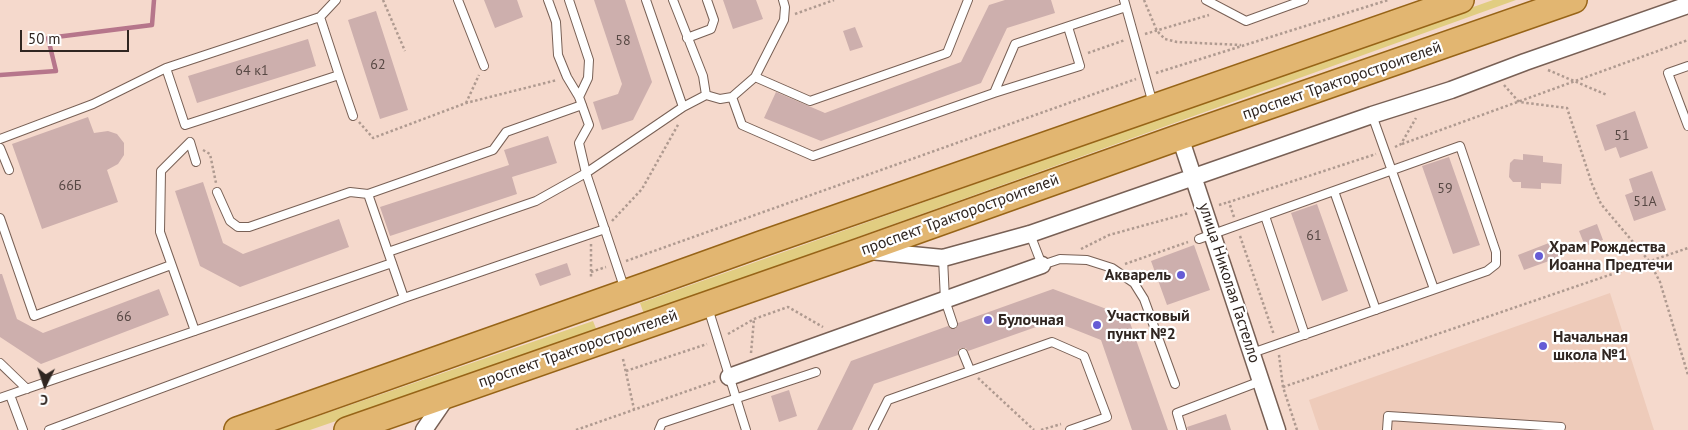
<!DOCTYPE html>
<html>
<head>
<meta charset="utf-8">
<style>
	body { margin:0 }
	#map { position:relative; width:1688px; height:430px; overflow:hidden; background:#f5d9cc; font-family:"PT Sans",sans-serif }
	canvas { display:block }
	.north { position:absolute; left:20px; top:360px; width:50px; height:50px; -webkit-text-stroke:4px #fff; paint-order:stroke; rotate:184deg; font-size:14px; font-weight:700; line-height:20px; text-align:center; color:#302621 }
	.north::after { content:''; display:block; margin:auto; width:18px; height:22px; background:#302621; clip-path:polygon(50% 0,100% 100%,50% 72%,0 100%) }
	.scale { position:absolute; left:20px; top:30px; width:109px; height:22px; box-sizing:border-box; border:2px solid #302621; border-top:0; padding-left:6px; font-size:15px; line-height:18px; white-space:nowrap; color:#302621; -webkit-text-stroke:4px #fff; paint-order:stroke }
</style>
</head>
<body>
<div id="map">
<canvas width="1688" height="430"></canvas>
<div class="north">С</div>
<div class="scale">50 m</div>
</div>
<script>
const ctx = document.querySelector('canvas').getContext('2d');
ctx.lineJoin = 'round';
function fill(path, color) { ctx.fillStyle = color; ctx.fill(path, 'evenodd'); }
const toPath = rows => new Path2D(rows.map(r => 'M' + r).join(''));
function stroke(path, color, width, dash) { ctx.strokeStyle = color; ctx.lineWidth = width; ctx.lineCap = dash ? 'butt' : 'round'; ctx.setLineDash(dash || []); ctx.stroke(path); }
function write(font, color, halo, rows, align = 'center') {
  ctx.font = font + ' "PT Sans",sans-serif'; ctx.lineWidth = 4.5; ctx.setLineDash([]); ctx.textBaseline = 'middle'; ctx.strokeStyle = halo; ctx.fillStyle = color; for (const [text, x, y, turn = 0] of rows) {
    ctx.save(); ctx.translate(x, y); ctx.rotate((+turn || 0) * Math.PI / 180); ctx.textAlign = isNaN(turn) ? turn : align; if (halo) ctx.strokeText(text, 0, 0); ctx.fillText(text, 0, 0); ctx.restore();
  }
}
const built = toPath([
	[1610,293,1654,430,1319,430,1309,400]
]);
const green = toPath([
	[1493,0,1516,0,644,314,640,303],
	[593,321,597,331,310,430,278,430]
]);
const stream = toPath([
	[0,75,56,71,48,38,152,25,154,0]
]);
const building = toPath([
	[484,0,517,0,523,17,495,28],
	[594,0,625,0,652,82,633,120,602,130,593,102,618,94,622,84],
	[723,0,756,0,763,19,733,29],
	[1005,0,1051,0,1055,13,1007,28,981,83,821,141,764,118,776,92,825,113,961,62,989,5],
	[376,11,408,110,380,119,348,20],
	[855,27,863,47,850,51,843,31],
	[308,39,316,66,197,103,188,76],
	[1635,111,1648,148,1620,158,1616,147,1605,151,1596,125],
	[88,117,94,133,108,131,117,134,124,143,124,155,118,164,107,170,118,202,42,229,12,144],
	[548,136,557,163,512,177,517,194,390,236,380,207,509,165,504,150],
	[1523,154,1543,156,1543,162,1562,164,1561,184,1541,183,1541,189,1521,188,1521,182,1513,182,1509,177,1510,163,1514,159,1523,160],
	[1449,157,1480,245,1453,254,1422,166],
	[1652,171,1666,210,1634,221,1625,195,1633,192,1629,179],
	[203,182,223,243,243,254,339,219,349,247,240,287,200,266,175,191],
	[1317,204,1348,291,1322,301,1291,213],
	[1597,224,1603,240,1585,246,1579,231],
	[1554,241,1560,257,1524,270,1518,255],
	[1194,245,1210,290,1167,305,1151,261],
	[567,263,571,275,540,286,535,274],
	[0,274,2,274,17,319,43,333,159,289,169,315,41,364,0,337],
	[1053,289,1128,317,1168,430,1132,430,1101,340,1053,321,968,351,966,348,961,348,958,350,958,355,874,384,852,430,817,430,851,361,948,326,951,329,955,329,958,326,958,323],
	[789,390,797,416,779,422,771,396],
	[1226,414,1231,430,1188,430,1187,427]
]);
const path = toPath([
	[383,0,405,51],
	[1144,0,1157,31,1165,39,1177,42,1241,45],
	[795,14,834,0],
	[1145,34,1209,15],
	[1088,53,1125,40],
	[1548,70,1607,95],
	[1156,73,1388,0],
	[1504,85,1519,102,1567,108,1592,184,1601,204,1649,261,1660,282,1688,375],
	[466,103,479,75],
	[359,122,373,138,466,103,557,80],
	[1402,144,1688,40],
	[1395,147,1401,144,1416,118],
	[203,150,210,154,216,183],
	[1219,205,1229,202],
	[1234,217,1229,202,1376,154],
	[612,221,642,189,679,123],
	[1240,236,1274,335],
	[591,244,591,278],
	[1081,249,1109,235,1189,213],
	[626,261,1136,79],
	[1125,264,1188,242],
	[591,272,606,267],
	[728,334,754,319,788,307,823,327],
	[751,353,754,319],
	[1279,355,1283,387,1297,430],
	[623,359,634,409],
	[626,371,707,344],
	[978,378,1034,430],
	[1283,387,1688,248],
	[576,430,716,381],
	[1041,430,1061,424]
]);
const lane = toPath([
	[458,0,484,66],
	[548,0,556,22,558,55,567,77,579,97,589,125,579,143,586,173,625,290],
	[569,0,589,60,588,78,579,97],
	[646,0,683,107],
	[673,0,703,76,706,95],
	[968,0,947,53,810,101,755,77,732,97,742,125,813,156,994,93,1015,44,1126,7],
	[1124,0,1153,104],
	[1206,0,1246,21,1304,0],
	[320,17,336,0],
	[687,38,711,29,714,20,707,0],
	[1688,66,1668,73,1688,126],
	[339,75,320,17,166,68,185,125,339,75,353,116],
	[755,77,784,20,785,7,783,0],
	[994,93,1080,66,1068,27],
	[1372,115,1434,289],
	[0,139,93,104,166,68],
	[0,148,9,170],
	[1334,191,1376,310],
	[217,192,230,221,238,227,249,227,350,192,368,194,404,298],
	[368,194,493,150,506,132,582,105],
	[1265,216,1305,335],
	[0,218,34,316,171,265],
	[1030,234,1042,265,1060,259,1087,260,1112,268,1134,283,1144,299,1175,384],
	[1199,239,1460,146,1496,252,1496,264,1487,271,1252,353],
	[388,252,536,201,586,173,683,107,706,95,720,99,732,97],
	[943,258,945,300,953,324],
	[708,308,746,430],
	[195,331,160,232,161,171,190,142,196,162],
	[963,353,970,370],
	[0,363,27,389],
	[10,395,23,430],
	[0,398,392,263],
	[49,430,404,298,605,229],
	[659,430,662,423,816,372],
	[873,430,888,400,1052,342,1084,356,1107,417,1070,430],
	[1182,430,1177,413,1261,381],
	[1387,430,1388,416,1561,427,1560,430]
]);
const street = toPath([
	[1180,137,1277,430],
	[870,251,943,258,1030,234,1372,115,1451,90,1525,62,1688,5],
	[729,377,1042,265],
	[424,430,448,395]
]);
const primary = toPath([
	[237,430,647,285,761,244,1461,0],
	[347,430,860,251,1180,137,1574,0]
]);
const markers = [
	[1539,256,5,"#655cd5"],
	[1181,275,5,"#655cd5"],
	[988,320,5,"#655cd5"],
	[1097,325,5,"#655cd5"],
	[1543,346,5,"#655cd5"]
];
const numberNames = [
	["58",623,41],
	["62",378,65],
	["64 к1",252,71],
	["51",1622,136],
	["66Б",70,186],
	["59",1445,189],
	["51А",1645,202],
	["61",1314,236],
	["66",124,317]
];
const streetNames = [
	["проспект Тракторостроителей",1342,81,-19],
	["проспект Тракторостроителей",960,215,-20],
	["улица Николая Гастелло",1229,283,72],
	["проспект Тракторостроителей",578,349,-19]
];
const poiNames = [
	["Храм Рождества",1549,247],
	["Иоанна Предтечи",1549,265],
	["Акварель",1171,275,"right"],
	["Участковый",1107,316],
	["пункт №2",1107,334],
	["Булочная",998,320],
	["Начальная",1553,337],
	["школа №1",1553,355]
];
fill(built, '#eecbba');
fill(green, '#e1cd81');
stroke(stream, '#b6768b', 4.5);
fill(building, '#cdafad');
stroke(lane, '#786055', 10);
stroke(street, '#786055', 19);
stroke(primary, '#976417', 28);
stroke(path, '#af9a90', 2.5, [2.5, 2.5]);
stroke(lane, '#fff', 8);
stroke(street, '#fff', 16);
stroke(primary, '#e2b671', 25);
for (const [x, y, r, color] of markers) { const dot = new Path2D(); dot.arc(x, y, r, 0, 2 * Math.PI); ctx.fillStyle = color; ctx.fill(dot); stroke(dot, '#fff', 2); }
write('14px', '#574844', null, numberNames);
write('16px', '#302621', '#fff', streetNames);
write('bold 16px', '#302621', '#fff', poiNames, 'left');
</script>
</body>
</html>
